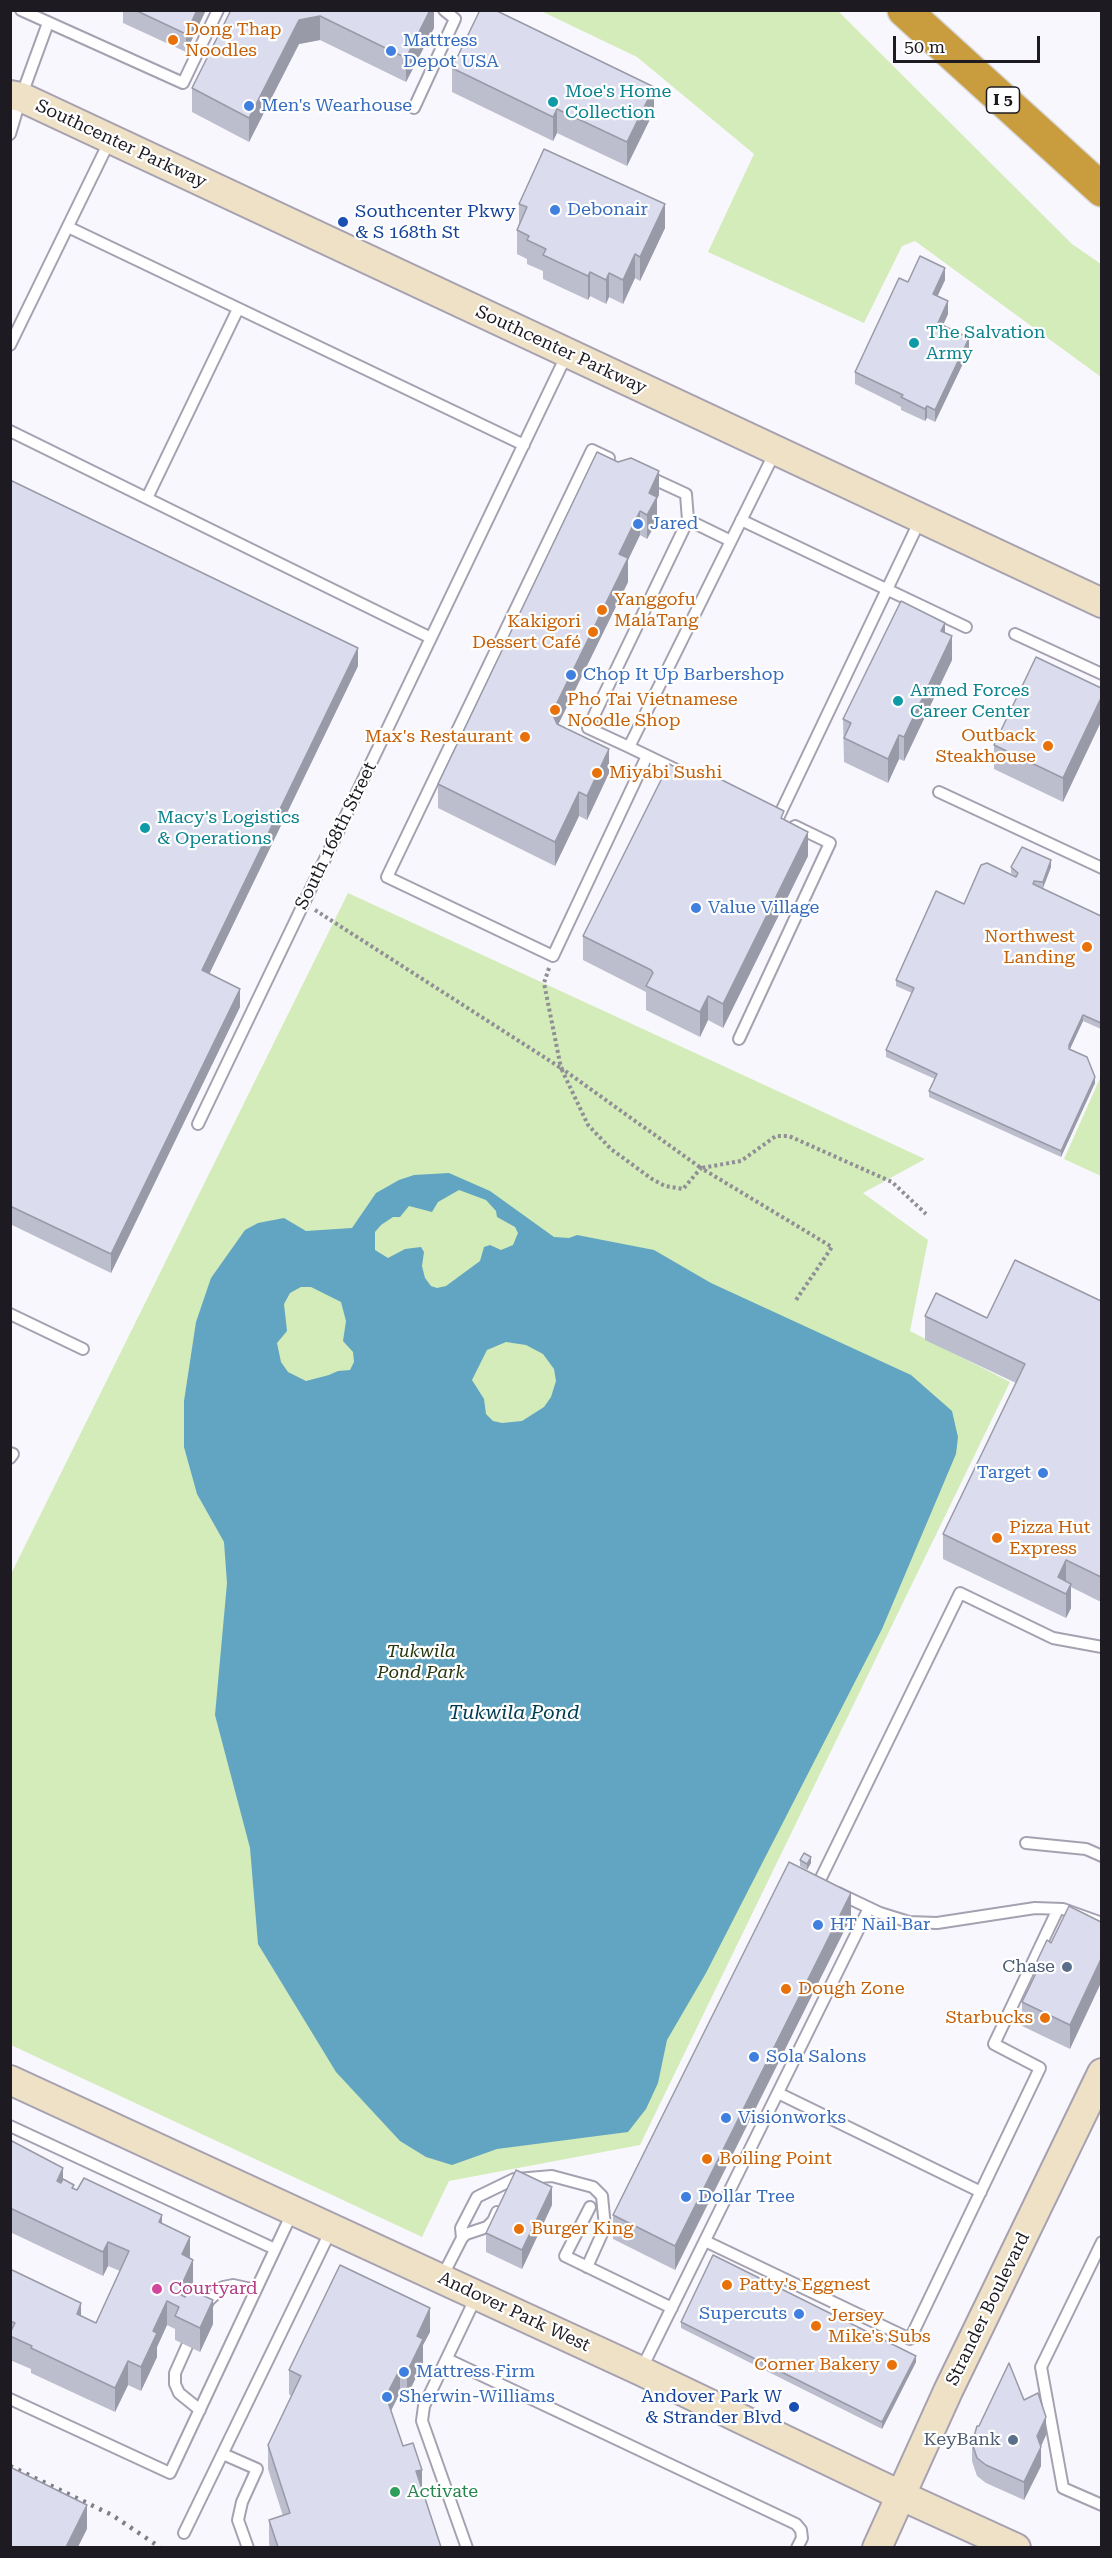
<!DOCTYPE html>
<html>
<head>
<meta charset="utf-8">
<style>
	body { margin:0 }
	#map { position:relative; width:1112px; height:2558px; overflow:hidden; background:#f9f7fe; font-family:"Roboto Serif",serif }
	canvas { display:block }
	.frame { position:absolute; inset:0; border:12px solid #1d1b21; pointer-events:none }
	.scale { position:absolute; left:893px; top:36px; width:147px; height:27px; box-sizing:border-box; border:3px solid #1d1b21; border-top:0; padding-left:8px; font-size:18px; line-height:21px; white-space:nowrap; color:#1d1b21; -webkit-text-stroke:4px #fff; paint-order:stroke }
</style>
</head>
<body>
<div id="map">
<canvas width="1112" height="2558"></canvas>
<div class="frame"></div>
<div class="scale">50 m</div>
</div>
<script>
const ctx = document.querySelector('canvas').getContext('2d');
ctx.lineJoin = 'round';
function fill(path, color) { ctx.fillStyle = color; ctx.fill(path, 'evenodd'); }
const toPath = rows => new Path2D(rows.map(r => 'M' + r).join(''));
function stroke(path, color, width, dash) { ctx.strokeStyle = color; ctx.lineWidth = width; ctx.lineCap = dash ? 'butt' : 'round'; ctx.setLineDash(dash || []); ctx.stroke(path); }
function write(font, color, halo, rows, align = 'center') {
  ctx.font = font + ' "Roboto Serif",serif'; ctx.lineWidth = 4.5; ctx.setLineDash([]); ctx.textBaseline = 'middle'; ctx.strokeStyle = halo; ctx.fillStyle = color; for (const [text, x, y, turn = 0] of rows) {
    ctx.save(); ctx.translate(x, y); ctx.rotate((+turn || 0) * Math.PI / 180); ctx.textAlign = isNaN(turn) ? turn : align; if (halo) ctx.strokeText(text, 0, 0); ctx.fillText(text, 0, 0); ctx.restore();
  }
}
const green = toPath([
	[541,11,838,11,1072,244,1101,264,1101,377,915,241,902,246,864,323,708,252,754,154,637,57],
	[348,893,925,1159,863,1193,928,1240,910,1331,1010,1382,640,2145,449,2181,422,2237,11,2045,10,1576],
	[1101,1076,1101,1176,1064,1159]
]);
const water = toPath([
	[449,1173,490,1191,554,1237,569,1238,577,1235,654,1250,711,1283,911,1375,952,1411,958,1437,956,1454,882,1629,706,1973,667,2040,658,2083,646,2109,628,2132,497,2149,452,2165,426,2157,400,2141,336,2072,258,1944,250,1848,215,1715,227,1583,224,1542,197,1494,184,1447,184,1401,196,1322,211,1278,245,1230,258,1223,284,1218,306,1231,352,1228,376,1193,399,1180,414,1175],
	[459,1190,486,1200,496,1211,497,1217,515,1227,518,1233,513,1245,501,1250,490,1245,484,1247,480,1261,446,1286,437,1288,431,1286,425,1278,422,1266,424,1252,421,1247,405,1249,388,1258,375,1250,375,1232,381,1225,393,1217,400,1217,409,1206,432,1212,438,1202],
	[301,1287,311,1287,341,1302,346,1321,343,1341,353,1352,354,1362,350,1370,338,1371,329,1375,306,1381,288,1372,281,1362,277,1343,287,1331,284,1304,290,1293],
	[506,1342,526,1345,543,1354,554,1369,556,1381,551,1397,544,1407,522,1421,502,1423,493,1421,486,1414,484,1399,472,1380,487,1350]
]);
const path = toPath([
	[315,910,561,1068,588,1125,611,1149,652,1179,665,1186,683,1189,701,1168,832,1247,796,1300],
	[549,968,544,983,561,1068,701,1168,741,1161,776,1136,789,1136,892,1182,926,1214]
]);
const lane = toPath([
	[21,10,183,83,218,10],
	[414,108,455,19,444,10],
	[10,134,21,97,48,23],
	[68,227,524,445],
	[10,345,110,140],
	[10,431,431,638],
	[609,458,592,450,387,877,553,956,647,756],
	[647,476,686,494,688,520],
	[147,498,238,309],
	[741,520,966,627],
	[1015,634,1102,674],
	[629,747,588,728,688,520,731,541],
	[681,772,629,747,775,452],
	[939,792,1102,868],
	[778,818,921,518],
	[739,1039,830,843,795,826],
	[198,1124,567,354],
	[10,1314,83,1349],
	[10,1453,13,1454,10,1458],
	[1026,1843,1086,1849,1102,1856],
	[824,1887,818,1884,960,1593,1053,1638,1102,1647],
	[838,1893,880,1913,909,1922,937,1923,1035,1908,1063,1909,1102,1923],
	[778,2093,981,2192],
	[10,2126,275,2249],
	[517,2179,552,2176,593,2187,602,2196,605,2227,587,2267],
	[590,2207,565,2256,672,2308],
	[462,2238,461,2228,477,2197,514,2179],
	[705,2241,910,2339,1040,2068,994,2044,1058,1909],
	[1102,2242,1041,2367,1063,2488,1102,2505],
	[441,2279,462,2238,466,2234,487,2227,493,2221,497,2212],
	[204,2309,209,2300,223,2287,233,2285,256,2290],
	[187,2346,175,2373,175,2384,179,2393,200,2410],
	[447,2359,796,2524,801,2530,802,2538,797,2548],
	[641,2370,869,1908],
	[10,2399,170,2473,293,2211],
	[223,2454,257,2469,242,2502,238,2520,248,2548],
	[184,2533,332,2228],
	[467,2548,422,2421,424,2406,477,2295]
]);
const secondary = toPath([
	[10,95,21,97,1102,603],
	[10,2080,641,2371,902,2496,1016,2548],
	[877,2548,948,2391,1102,2073]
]);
const highway = toPath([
	[904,10,1102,190]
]);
const rail = toPath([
	[10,2466,112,2515,161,2548]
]);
const wall = toPath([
	[123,10,206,10,186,52,123,23],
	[231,10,434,10,434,28,406,82,320,40,299,44,249,142,192,112,192,88],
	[452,68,654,111,627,166,557,133,553,141,452,92],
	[519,204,665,228,640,281,635,278,623,304,609,297,606,304,590,296,588,300,543,279,543,271,527,264,527,259,517,254,517,230,519,224],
	[945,280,937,296,948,314,943,325,969,351,935,422,927,418,925,421,901,410,901,407,855,384,855,372,908,282],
	[597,452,659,495,657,499,657,521,647,539,640,535,628,560,628,582,558,725,609,773,587,820,579,816,555,866,438,808,438,784],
	[10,480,358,666,209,974,240,1007,111,1273,10,1224],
	[945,633,952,660,904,761,899,759,888,783,844,762,843,719],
	[1101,688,1063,802,994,769,994,745],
	[784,820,808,856,723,1028,708,1020,700,1037,646,1010,646,992,583,960,583,936],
	[1011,867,1051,867,1043,888,1041,888,1101,916,1101,1029,1083,1021,1070,1049,1095,1083,1061,1157,929,1097,929,1091,935,1079,886,1057,886,1050,912,993,896,986,896,980,964,904,1014,875,1011,873],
	[1101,1301,1101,1602,1071,1587,1071,1608,1066,1618,943,1559,943,1534,1016,1383,925,1340,925,1316,987,1318],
	[800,1860,811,1863,807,1870,800,1866],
	[851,1917,675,2270,613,2239,613,2215],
	[1101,1922,1070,2049,1022,2026,1022,2002,1037,1971,1037,1961,1051,1943],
	[10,2140,63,2179,74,2189,162,2224,190,2258,193,2284,190,2289,213,2324,200,2352,175,2340,175,2329,167,2325,157,2347,157,2357,141,2391,128,2385,115,2412,31,2373,31,2369,10,2360,10,2269,81,2316,96,2323,120,2271,108,2266,103,2276,10,2232],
	[552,2205,522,2269,486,2252,486,2233],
	[681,2322,916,2362,882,2429,681,2328],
	[430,2332,423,2345,423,2363,407,2396,400,2393,391,2411,403,2446,422,2488,441,2547,270,2547,269,2544,269,2520,283,2516,268,2469,268,2445,291,2396,289,2394,289,2370],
	[1024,2400,1046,2435,1041,2447,1041,2466,1024,2500,986,2483,977,2476,972,2461,972,2443,979,2426]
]);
const shadedWall = toPath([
	[197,10,206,10,186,52,186,34],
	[430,10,434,10,434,28,406,82,406,58],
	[320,16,320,40,299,44,249,142,249,118,299,20],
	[654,87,654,111,627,166,627,142],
	[557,109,557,133,553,141,553,117],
	[665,204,665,228,640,281,640,257],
	[635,254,635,278,623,304,623,280],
	[945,268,945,280,933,306,933,294],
	[590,272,590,296,588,300,588,276],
	[609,273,609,297,606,304,606,280],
	[948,301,948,314,938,336,938,323],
	[969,338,969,351,935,422,935,410],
	[927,406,927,418,925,421,925,409],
	[659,471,659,495,657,499,657,521,647,539,647,515,649,493],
	[640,511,640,535,628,560,628,582,552,737,552,713,619,554],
	[945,623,945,647,941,631],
	[952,636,952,660,904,761,904,737],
	[358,648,358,666,202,989,202,970],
	[1101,698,1101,722,1063,802,1063,778],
	[899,735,899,759,888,783,888,759],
	[609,749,609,773,587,820,587,796],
	[579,792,579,816,555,866,555,842],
	[808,832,808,856,723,1028,723,1004],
	[1051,860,1051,867,1043,888,1043,882],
	[240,989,240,1007,111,1273,111,1254],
	[708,996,708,1020,700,1037,700,1012],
	[1083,1015,1083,1021,1069,1051,1069,1045],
	[1095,1077,1095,1083,1061,1157,1061,1151],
	[1066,1560,1066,1584,1058,1577],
	[1071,1584,1071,1608,1066,1618,1066,1594],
	[811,1857,811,1863,807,1870,807,1864],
	[851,1893,851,1917,675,2270,675,2246],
	[1101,1959,1101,1983,1070,2049,1070,2025],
	[63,2168,63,2192,57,2181],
	[552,2187,552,2205,522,2269,522,2250],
	[162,2215,162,2239,159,2222],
	[190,2237,190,2261,182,2254],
	[108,2242,108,2266,103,2276,103,2252],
	[193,2260,193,2284,179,2313,178,2293],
	[213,2300,213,2324,200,2352,200,2328],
	[167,2301,167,2325,157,2347,157,2357,141,2391,141,2367,153,2331],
	[81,2303,81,2327,77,2314],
	[430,2308,430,2332,423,2345,423,2363,407,2396,407,2372,417,2336],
	[916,2356,916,2362,882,2429,882,2422],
	[128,2361,128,2385,115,2412,115,2388],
	[400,2369,400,2393,386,2420,386,2396],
	[1046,2417,1046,2435,1037,2454,1041,2447,1041,2466,1024,2500,1024,2482,1037,2436],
	[422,2470,422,2494,416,2471],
	[87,2505,87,2529,78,2547,66,2547]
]);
const building = toPath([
	[135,10,197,10,186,34,135,10],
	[231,10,430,10,406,58,320,16,299,20,249,118,192,88,231,10],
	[480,10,495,10,654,87,627,142,557,109,553,117,452,68,480,10],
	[544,149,665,204,640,257,635,254,623,280,609,273,606,280,590,272,588,276,543,255,546,249,527,240,529,236,517,230,527,207,519,204,544,149],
	[920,256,945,268,933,294,948,301,938,323,969,338,935,410,927,406,925,409,901,397,903,395,855,372,899,278,908,282,920,256],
	[597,452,618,462,631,458,659,471,649,493,657,497,647,515,640,511,619,554,628,558,552,713,557,724,609,749,587,796,579,792,555,842,438,784,597,452],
	[10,480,358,648,202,970,240,989,111,1254,10,1206,10,480],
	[901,601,945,623,941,631,952,636,904,737,899,735,888,759,844,738,851,723,843,719,901,601],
	[1036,657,1101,688,1101,698,1063,778,994,745,1036,657],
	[669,764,698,778,702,770,784,811,781,818,808,832,723,1004,708,996,700,1012,646,986,653,973,651,970,583,936,669,764],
	[1022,847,1051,860,1043,882,1034,881,1033,884,1101,916,1101,1023,1083,1015,1069,1045,1069,1049,1087,1057,1095,1077,1061,1151,929,1091,937,1074,886,1050,914,988,896,980,936,891,964,904,981,865,987,863,1016,877,1018,873,1011,867,1022,847],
	[1015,1260,1101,1301,1101,1577,1066,1560,1058,1577,1071,1584,1066,1594,943,1534,1025,1364,925,1316,936,1293,987,1318,1015,1260],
	[804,1853,811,1857,807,1864,800,1860,804,1853],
	[789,1862,851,1893,675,2246,613,2215,789,1862],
	[1069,1906,1101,1922,1101,1959,1070,2025,1022,2002,1041,1963,1037,1961,1047,1940,1051,1943,1069,1906],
	[10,2140,63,2168,57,2181,61,2183,63,2179,74,2185,72,2188,77,2190,84,2178,162,2215,159,2222,190,2237,182,2254,193,2260,178,2293,185,2297,189,2289,213,2300,200,2328,175,2316,179,2307,167,2301,153,2331,157,2333,141,2367,128,2361,115,2388,31,2348,32,2346,10,2336,10,2333,15,2323,10,2321,10,2269,81,2303,77,2314,96,2323,129,2251,108,2242,103,2252,10,2208,10,2140],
	[516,2170,552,2187,522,2250,486,2233,516,2170],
	[713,2255,916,2356,882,2422,681,2322,713,2255],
	[340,2265,430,2308,417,2336,423,2339,407,2372,400,2369,386,2396,403,2446,413,2443,422,2470,416,2471,441,2547,278,2547,269,2520,290,2513,268,2445,301,2376,289,2370,340,2265],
	[1009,2363,1024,2400,1038,2393,1046,2417,1037,2436,1041,2447,1024,2482,986,2465,977,2458,972,2443,977,2426,979,2426,1009,2363],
	[10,2467,87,2505,66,2547,10,2547,10,2467]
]);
const markers = [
	[173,40,6,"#e8710a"],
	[391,51,6,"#3f7fe0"],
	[553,102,6,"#0f9aa8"],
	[249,106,6,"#3f7fe0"],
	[555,210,6,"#3f7fe0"],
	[343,222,6,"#1a4fb4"],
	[914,343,6,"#0f9aa8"],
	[638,524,6,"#3f7fe0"],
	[602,610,6,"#e8710a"],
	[593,632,6,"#e8710a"],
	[571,675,6,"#3f7fe0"],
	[898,701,6,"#0f9aa8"],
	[555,710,6,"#e8710a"],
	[525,737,6,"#e8710a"],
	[1048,746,6,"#e8710a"],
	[597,773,6,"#e8710a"],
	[145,828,6,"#0f9aa8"],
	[696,908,6,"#3f7fe0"],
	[1087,947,6,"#e8710a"],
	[1043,1473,6,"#3f7fe0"],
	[997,1538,6,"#e8710a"],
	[818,1925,6,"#3f7fe0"],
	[1067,1967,6,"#5c6f8a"],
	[786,1989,6,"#e8710a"],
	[1045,2018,6,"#e8710a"],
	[754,2057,6,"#3f7fe0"],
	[726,2118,6,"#3f7fe0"],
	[707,2159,6,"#e8710a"],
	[686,2197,6,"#3f7fe0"],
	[519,2229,6,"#e8710a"],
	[727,2285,6,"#e8710a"],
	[157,2289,6,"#d1479c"],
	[799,2314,6,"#3f7fe0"],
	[816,2326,6,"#e8710a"],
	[892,2365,6,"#e8710a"],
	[404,2372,6,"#3f7fe0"],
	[387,2397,6,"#3f7fe0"],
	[794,2407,6,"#1a4fb4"],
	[1013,2440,6,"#5c6f8a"],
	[395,2492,6,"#2e9e5b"]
];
const shields = [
	[1003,100,33]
];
const shieldNames = [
	["I 5",1003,100]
];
const foodNames = [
	["Dong Thap",185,30],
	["Noodles",185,51],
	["Yanggofu",614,600],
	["MalaTang",614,621],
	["Kakigori",581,622,"right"],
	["Dessert Café",581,643,"right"],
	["Pho Tai Vietnamese",567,700],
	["Noodle Shop",567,721],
	["Outback",1036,736,"right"],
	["Steakhouse",1036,757,"right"],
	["Max's Restaurant",513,737,"right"],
	["Miyabi Sushi",609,773],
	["Northwest",1075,937,"right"],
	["Landing",1075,958,"right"],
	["Pizza Hut",1009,1528],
	["Express",1009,1549],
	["Dough Zone",798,1989],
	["Starbucks",1033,2018,"right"],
	["Boiling Point",719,2159],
	["Burger King",531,2229],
	["Patty's Eggnest",739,2285],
	["Jersey",828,2316],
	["Mike's Subs",828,2337],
	["Corner Bakery",880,2365,"right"]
];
const shopNames = [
	["Mattress",403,41],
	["Depot USA",403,62],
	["Men's Wearhouse",261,106],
	["Debonair",567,210],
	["Jared",650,524],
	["Chop It Up Barbershop",583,675],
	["Value Village",708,908],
	["Target",1031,1473,"right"],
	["HT Nail Bar",830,1925],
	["Sola Salons",766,2057],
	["Visionworks",738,2118],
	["Dollar Tree",698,2197],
	["Supercuts",787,2314,"right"],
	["Mattress Firm",416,2372],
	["Sherwin-Williams",399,2397]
];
const cultureNames = [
	["Moe's Home",565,92],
	["Collection",565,113],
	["The Salvation",926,333],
	["Army",926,354],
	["Armed Forces",910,691],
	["Career Center",910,712],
	["Macy's Logistics",157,818],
	["& Operations",157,839]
];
const streetNames = [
	["Southcenter Parkway",121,144,25],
	["Southcenter Parkway",561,350,25],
	["South 168th Street",336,836,-64],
	["Strander Boulevard",988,2309,-64],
	["Andover Park West",514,2312,25]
];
const transitNames = [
	["Southcenter Pkwy",355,212],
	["& S 168th St",355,233],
	["Andover Park W",782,2397,"right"],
	["& Strander Blvd",782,2418,"right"]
];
const parkNames = [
	["Tukwila",421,1652],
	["Pond Park",421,1673]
];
const serviceNames = [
	["Chase",1055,1967],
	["KeyBank",1001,2440]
];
const hotelNames = [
	["Courtyard",169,2289]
];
const leisureNames = [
	["Activate",407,2492]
];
const waterNames = [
	["Tukwila Pond",514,1713]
];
fill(green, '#d3ecb9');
fill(water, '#62a5c2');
stroke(lane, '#a6a1b1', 14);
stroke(secondary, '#a6a1b1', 32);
stroke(highway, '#d6d6d7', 36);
stroke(path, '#918f96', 4, [3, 3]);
stroke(lane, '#fff', 10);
stroke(secondary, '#efe1c5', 28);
stroke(highway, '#c99c3d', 33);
stroke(rail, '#807e84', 4.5, [3, 6]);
fill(wall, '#bcbdcd');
fill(shadedWall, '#999aa7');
fill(building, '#dbdcee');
stroke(building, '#999aa7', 1.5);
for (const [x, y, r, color] of markers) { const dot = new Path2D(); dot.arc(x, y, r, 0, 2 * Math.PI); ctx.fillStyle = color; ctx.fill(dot); stroke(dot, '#fff', 2); }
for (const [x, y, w] of shields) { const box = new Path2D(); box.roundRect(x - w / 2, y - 13, w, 26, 4.5); ctx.fillStyle = '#fff'; ctx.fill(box); stroke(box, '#1d1b21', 1.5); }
write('bold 16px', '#1d1b21', null, shieldNames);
write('18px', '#c56008', '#fff', foodNames, 'left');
write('18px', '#366cbe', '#fff', shopNames, 'left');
write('18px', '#0d838f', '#fff', cultureNames, 'left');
write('18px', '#1d1b21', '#fff', streetNames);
write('18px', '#164399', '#fff', transitNames, 'left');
write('italic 18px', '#26370e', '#fff', parkNames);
write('18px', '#4e5e75', '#fff', serviceNames, 'right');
write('18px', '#b23c85', '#fff', hotelNames, 'left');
write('18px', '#27864d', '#fff', leisureNames, 'left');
write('italic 20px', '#003c50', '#fff', waterNames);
</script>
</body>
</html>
